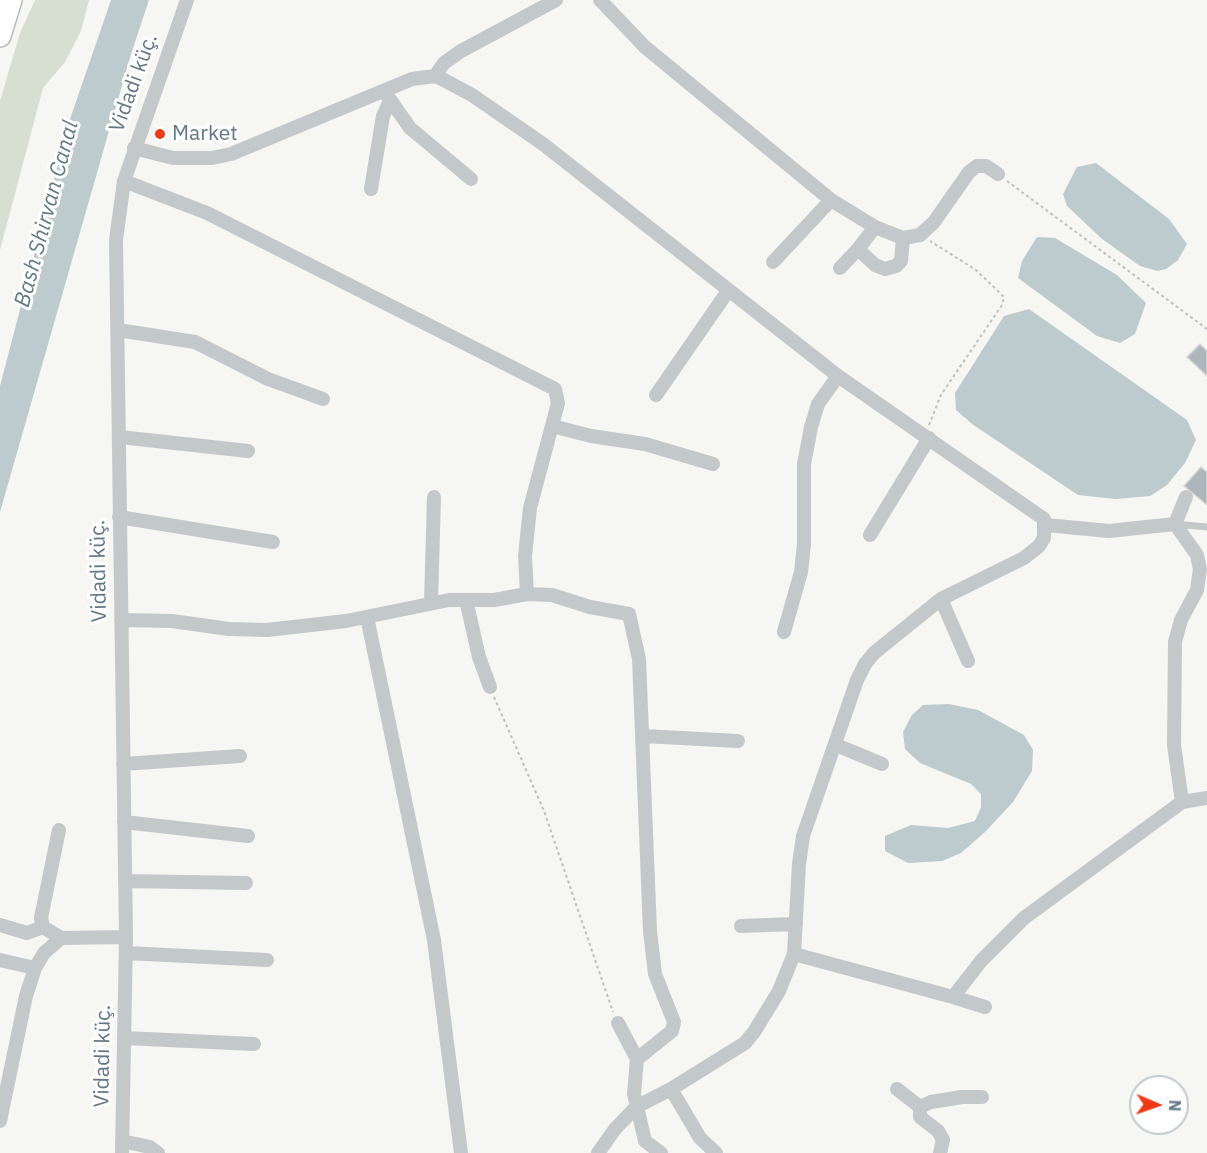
<!DOCTYPE html>
<html>
<head>
<meta charset="utf-8">
<style>
	body { margin:0 }
	#map { position:relative; width:1207px; height:1153px; overflow:hidden; background:#f6f6f2; font-family:"IBM Plex Sans",sans-serif }
	canvas { display:block }
	.north { position:absolute; left:1129px; top:1075px; width:60px; height:60px; box-sizing:border-box; background:#fff; border:2px solid #c0c9cf; border-radius:50%; rotate:92deg; font-size:16px; font-weight:700; line-height:24px; text-align:center; color:#627886 }
	.north::after { content:''; display:block; margin:auto; width:21px; height:27px; background:#f33814; clip-path:polygon(50% 0,100% 100%,50% 72%,0 100%) }
</style>
</head>
<body>
<div id="map">
<canvas width="1207" height="1153"></canvas>
<div class="north">N</div>
</div>
<script>
const ctx = document.querySelector('canvas').getContext('2d');
ctx.lineJoin = 'round';
function fill(path, color) { ctx.fillStyle = color; ctx.fill(path, 'evenodd'); }
const toPath = rows => new Path2D(rows.map(r => 'M' + r).join(''));
function stroke(path, color, width, dash) { ctx.strokeStyle = color; ctx.lineWidth = width; ctx.lineCap = dash ? 'butt' : 'round'; ctx.setLineDash(dash || []); ctx.stroke(path); }
function write(font, color, halo, rows, align = 'center') {
  ctx.font = font + ' "IBM Plex Sans",sans-serif'; ctx.lineWidth = 6; ctx.setLineDash([]); ctx.textBaseline = 'middle'; ctx.strokeStyle = halo; ctx.fillStyle = color; for (const [text, x, y, turn = 0] of rows) {
    ctx.save(); ctx.translate(x, y); ctx.rotate((+turn || 0) * Math.PI / 180); ctx.textAlign = isNaN(turn) ? turn : align; if (halo) ctx.strokeText(text, 0, 0); ctx.fillText(text, 0, 0); ctx.restore();
  }
}
const green = toPath([
	[35,0,89,0,81,31,65,62,43,88,0,250,0,101,20,33]
]);
const water = toPath([
	[111,0,149,0,131,54,0,512,0,386,69,122],
	[1096,163,1169,219,1187,244,1178,260,1166,269,1157,271,1140,266,1102,239,1067,206,1063,194,1077,167],
	[1037,237,1055,238,1117,275,1146,303,1135,334,1120,343,1097,336,1018,278,1022,261],
	[1029,309,1187,420,1196,440,1185,463,1167,485,1150,496,1116,499,1078,495,972,424,956,410,955,393,1004,316],
	[949,704,978,710,1024,735,1033,750,1032,771,1013,802,985,832,961,853,942,861,908,863,885,851,885,836,911,825,948,828,975,821,981,807,981,794,971,784,920,763,905,749,903,732,912,715,923,705]
]);
const building = toPath([
	[1200,344,1207,351,1207,376,1187,357,1200,344],
	[1201,467,1207,472,1207,505,1184,486,1201,467]
]);
const path = toPath([
	[1007,181,1207,329],
	[929,425,941,395,1002,305,1004,297,976,270,930,241],
	[494,697,544,811,613,1012]
]);
const lane = toPath([
	[1175,524,1207,527]
]);
const street = toPath([
	[600,0,645,47,831,200,875,227,903,238,920,235,934,222,969,172,977,166,986,166,998,174],
	[435,76,444,63,461,51,556,0],
	[384,91,410,128,471,179],
	[134,148,173,158,212,158,231,154,412,79,435,76,444,80,472,95,543,144,838,376,1044,519,1044,538,1039,546,1024,558,941,599,874,653,865,664,857,680,803,836,799,864,794,954,779,991,754,1032,745,1043,671,1089,636,1107,615,1129,598,1153],
	[124,181,207,213,555,389,558,403,530,508,525,556,527,594],
	[371,189,383,116,390,101],
	[875,227,858,249,875,265,885,269,896,266,901,261,903,238],
	[773,262,831,200],
	[840,268,858,249],
	[118,330,195,342,268,379,323,399],
	[656,395,728,291],
	[552,426,591,436,645,444,713,464],
	[120,437,248,451],
	[1186,497,1175,524,1197,555,1200,569,1197,590,1181,620,1175,642,1174,745,1182,802,1207,798],
	[119,517,273,542],
	[1046,525,1109,531,1175,524],
	[870,535,929,438],
	[941,599,968,661],
	[466,600,479,657,490,687],
	[431,603,434,497],
	[367,617,434,940,461,1153],
	[121,620,172,621,229,629,267,630,346,621,449,600,494,600,527,594,552,595,590,607,629,614,639,659,650,931,655,974,674,1022,672,1031,637,1059,634,1094,645,1141,661,1153],
	[784,632,801,572,804,544,804,464,811,427,818,404,838,376],
	[643,736,738,741],
	[836,745,882,764],
	[123,764,240,756],
	[124,822,248,836],
	[125,881,246,883],
	[0,925,27,933,43,927],
	[741,926,796,924],
	[61,938,126,937],
	[126,953,267,960],
	[794,954,953,997,981,961,1024,918,1182,802],
	[0,960,35,968],
	[953,997,985,1007],
	[618,1023,637,1059],
	[125,1038,254,1044],
	[671,1089,700,1138,716,1153],
	[897,1089,920,1107],
	[0,1121,26,996,35,968,44,953,61,938,43,927,41,918,59,830],
	[122,1141,150,1147,158,1153],
	[122,1153,126,937,116,240,124,181,187,0],
	[940,1153,943,1140,938,1131,920,1117,920,1107,931,1102,962,1097,982,1097]
]);
const primary = toPath([
	[0,36,11,0]
]);
const markers = [
	[160,134,6,"#f33814"]
];
const streetNames = [
	["Vidadi küç.",134,83,-70],
	["Vidadi küç.",99,571,-91],
	["Vidadi küç.",103,1056,-89]
];
const poiNames = [
	["Market",172,134]
];
const waterNames = [
	["Bash Shirvan Canal",47,214,-75]
];
fill(green, '#d7ded2');
fill(water, '#bdcbcf');
fill(building, '#adb7bb');
stroke(building, '#d7d7d4', 1.5);
stroke(primary, '#b6bbbe', 24);
stroke(path, '#bec1c3', 2, [3, 3]);
stroke(lane, '#c3c8cb', 7);
stroke(street, '#c3c8cb', 14);
stroke(primary, '#fff', 21);
for (const [x, y, r, color] of markers) { const dot = new Path2D(); dot.arc(x, y, r, 0, 2 * Math.PI); ctx.fillStyle = color; ctx.fill(dot); stroke(dot, '#fff', 2); }
write('21px', '#627886', '#fff', streetNames);
write('21px', '#627886', '#fff', poiNames, 'left');
write('italic 22px', '#5d7b83', '#fff', waterNames);
</script>
</body>
</html>
